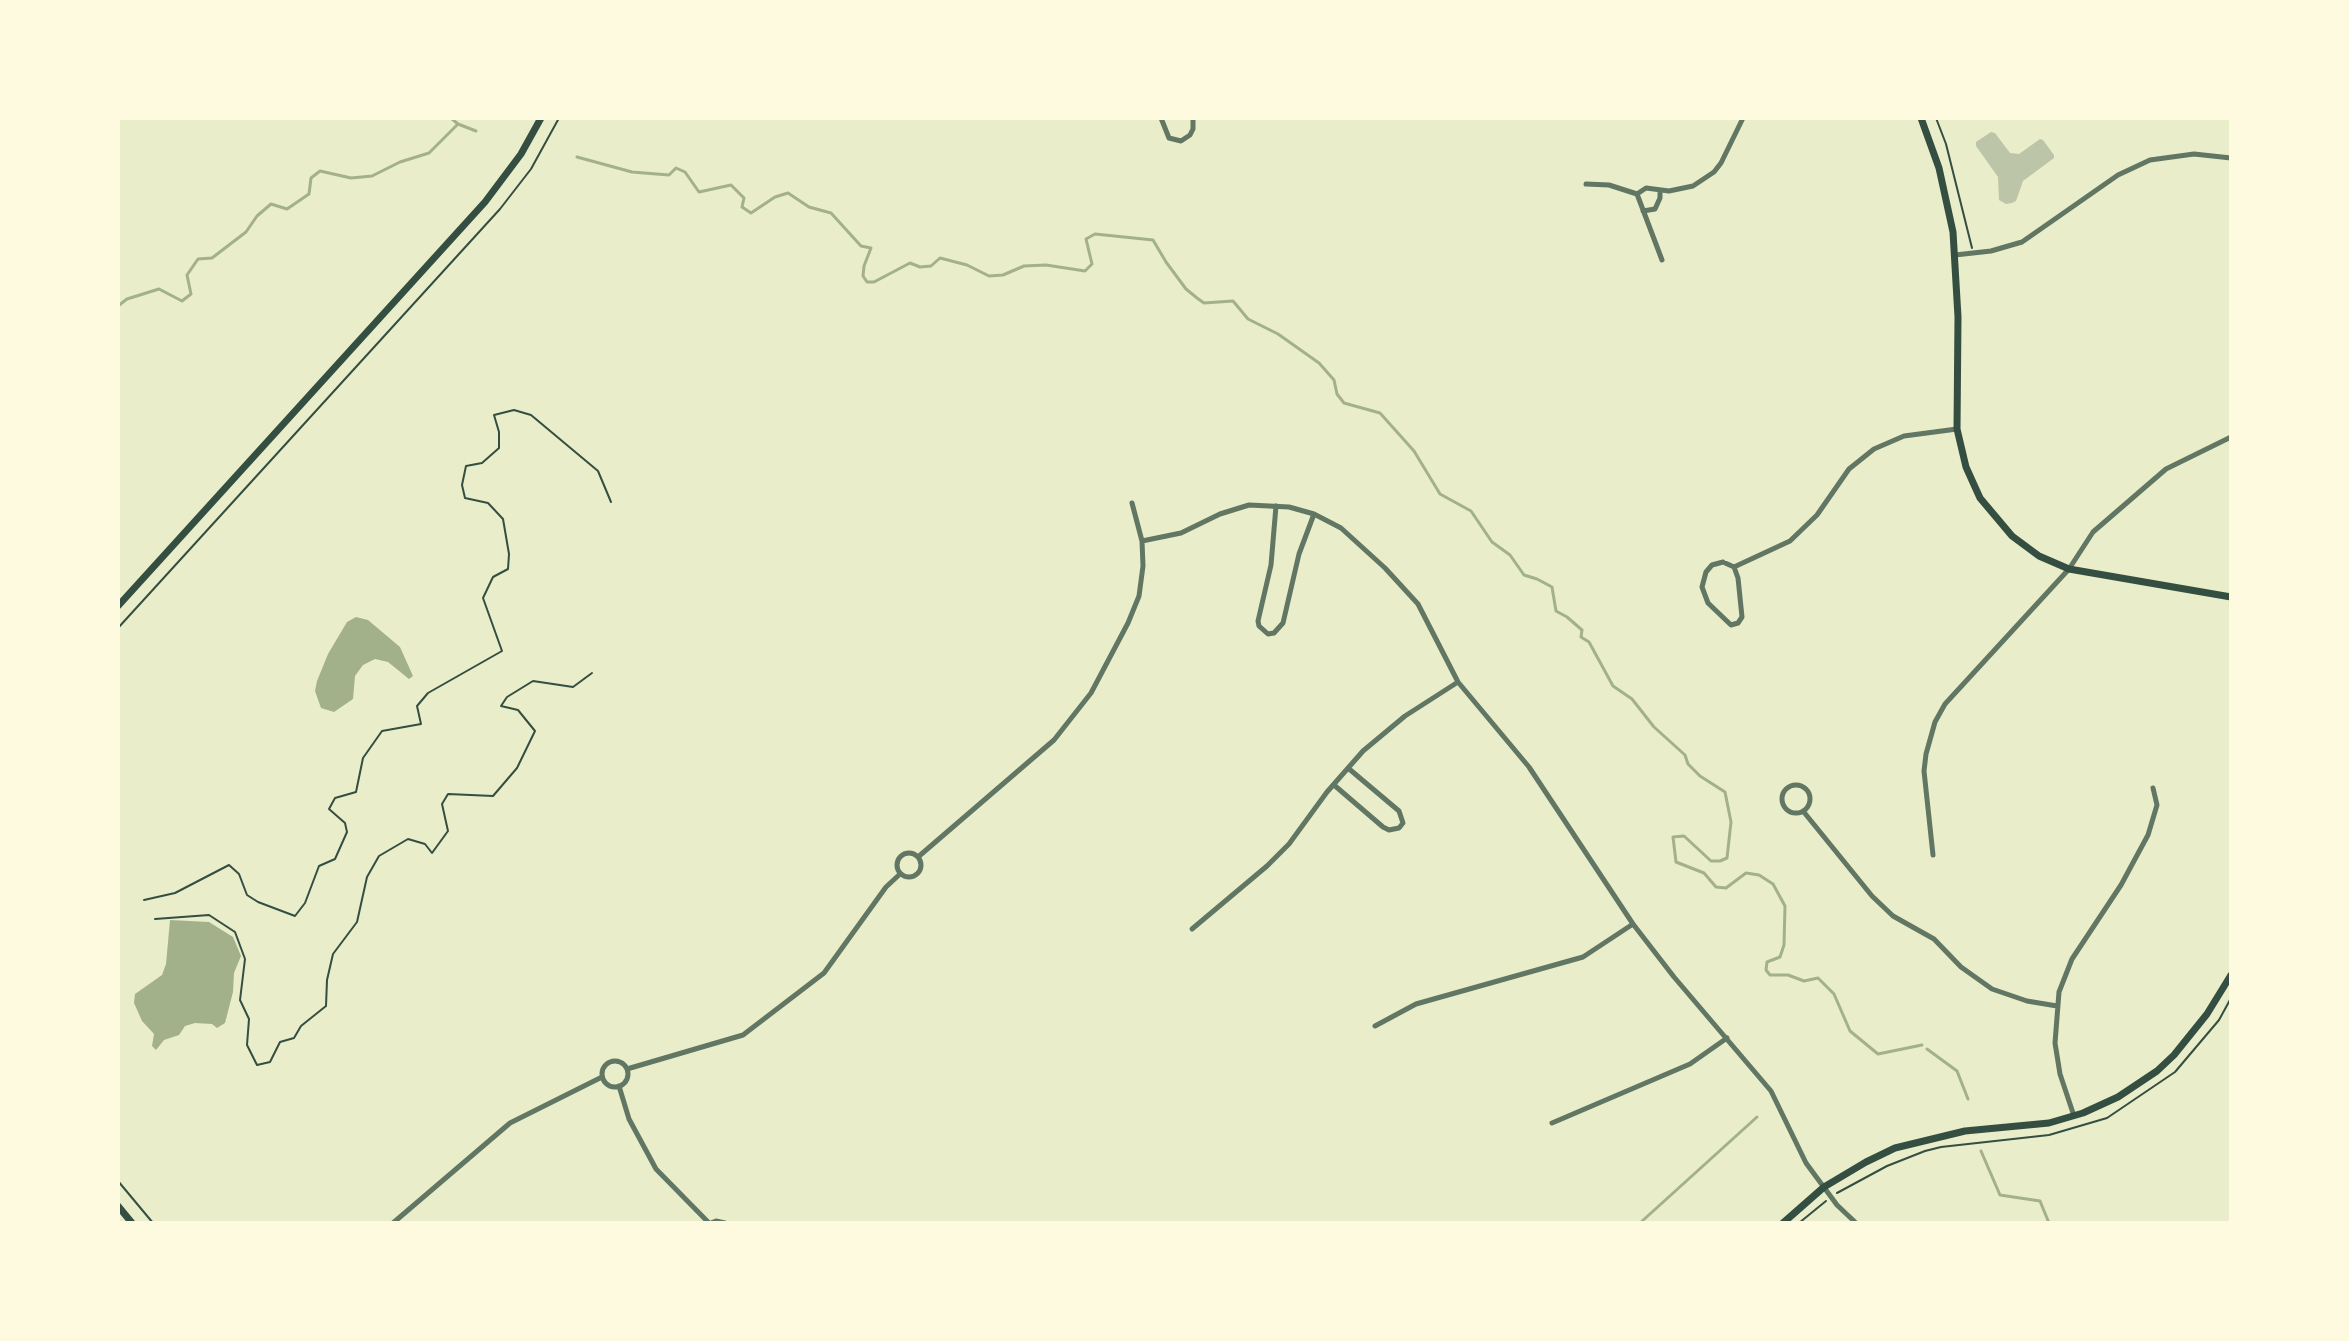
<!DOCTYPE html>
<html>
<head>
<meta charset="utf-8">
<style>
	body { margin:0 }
	#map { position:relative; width:2349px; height:1341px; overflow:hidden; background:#e9edc9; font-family:Figtree,sans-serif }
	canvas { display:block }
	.frame { position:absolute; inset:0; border:120px solid #fefae0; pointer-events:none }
</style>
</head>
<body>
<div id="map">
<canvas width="2349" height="1341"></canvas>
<div class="frame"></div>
</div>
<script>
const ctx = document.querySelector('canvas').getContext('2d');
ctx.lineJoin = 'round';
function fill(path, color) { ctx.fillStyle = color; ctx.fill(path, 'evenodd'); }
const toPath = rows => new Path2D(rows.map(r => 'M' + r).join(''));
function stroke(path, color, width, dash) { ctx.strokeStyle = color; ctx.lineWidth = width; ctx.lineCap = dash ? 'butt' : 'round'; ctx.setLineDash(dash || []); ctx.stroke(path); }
const water = toPath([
	[356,617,368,620,400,647,413,676,409,679,388,662,375,659,363,665,355,676,353,699,334,712,321,708,315,691,317,681,328,654,347,622],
	[170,920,209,922,233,937,241,956,234,973,233,992,225,1023,217,1028,212,1024,195,1023,185,1026,179,1035,164,1040,156,1050,152,1046,154,1034,142,1021,134,1003,135,994,162,975,166,964]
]);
const stream = toPath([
	[451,118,458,124,476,131],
	[577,157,632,172,669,175,676,168,685,172,699,192,731,185,744,198,742,207,751,213,775,197,788,193,809,207,831,213,861,246,871,248,864,266,863,276,867,282,874,282,910,263,920,267,931,266,940,258,967,265,989,276,1003,275,1024,266,1046,265,1085,271,1092,264,1086,239,1095,234,1153,240,1166,262,1186,289,1197,298,1204,303,1233,301,1248,319,1278,334,1319,363,1334,380,1337,394,1344,403,1380,413,1414,451,1440,494,1471,511,1492,542,1510,555,1524,575,1537,579,1552,587,1556,611,1567,617,1582,630,1581,637,1589,642,1613,686,1632,699,1654,727,1685,755,1688,764,1700,776,1725,792,1731,822,1727,858,1720,861,1711,861,1684,836,1673,837,1676,862,1704,873,1716,887,1726,888,1746,873,1759,875,1773,884,1785,906,1784,945,1780,957,1767,962,1766,970,1770,975,1788,975,1804,981,1818,978,1834,994,1850,1031,1878,1054,1922,1045],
	[118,306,127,299,159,289,182,301,191,294,187,275,198,259,212,258,246,232,257,216,271,204,287,209,309,194,311,178,320,171,351,178,372,176,400,162,429,153,458,124],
	[1927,1049,1957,1071,1968,1099],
	[1981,1151,2000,1195,2040,1201,2049,1223],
	[1640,1223,1757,1117]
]);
const building = toPath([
	[1991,132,1995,133,2010,153,2019,154,2040,139,2043,140,2054,155,2054,158,2023,181,2016,201,2012,203,2006,204,1999,200,1998,177,1976,146,1976,142]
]);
const path = toPath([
	[1936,118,1946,144,1972,248],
	[118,628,500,209,531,169,559,118],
	[144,900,175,893,229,865,239,874,247,895,258,902,295,916,305,903,319,866,335,859,347,832,345,823,329,809,335,798,356,792,363,758,382,731,421,724,417,706,428,693,502,651,483,598,493,577,508,569,509,554,503,519,488,503,465,498,462,485,466,466,482,463,499,448,499,432,494,415,514,410,531,415,598,471,611,502],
	[155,919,209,915,235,932,245,959,240,1000,249,1019,247,1045,257,1065,270,1062,280,1042,294,1038,301,1026,326,1006,327,980,333,954,357,922,367,877,379,856,408,839,425,844,432,853,448,831,442,804,448,794,493,796,517,768,535,731,518,710,501,706,507,697,533,681,573,687,592,673],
	[118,1181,153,1223],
	[1837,1193,1887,1166,1925,1151,1941,1147,2049,1135,2107,1118,2175,1072,2219,1020,2231,998],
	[1799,1223,1826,1201]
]);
const minor = toPath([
	[1161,118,1169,138,1181,141,1190,135,1193,129,1193,118],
	[1586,184,1609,185,1637,194,1646,188,1669,191,1693,186,1714,172,1721,163,1743,118],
	[1637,194,1662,260],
	[1643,211,1655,209,1660,198,1660,190],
	[1955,255,1991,251,2022,242,2118,175,2150,160,2194,154,2231,158],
	[1276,506,1271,565,1258,621,1259,626,1268,634,1274,633,1283,623,1299,554,1314,514],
	[1142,541,1181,533,1220,514,1249,505,1289,507,1314,514,1341,528,1385,568,1418,604,1458,682,1529,767,1633,924,1674,977,1771,1091,1806,1163,1837,1205,1856,1223],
	[1723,562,1734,567,1738,578,1742,617,1738,623,1731,625,1708,603,1702,587,1706,572,1712,565,1723,562],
	[1734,567,1790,541,1817,515,1849,469,1874,449,1904,436,1957,429],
	[1334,785,1383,827,1389,830,1399,828,1403,823,1399,811,1348,768],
	'1782 799a14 14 0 1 1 28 0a14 14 0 1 1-28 0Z',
	[1803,811,1872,896,1893,916,1934,939,1961,967,1992,989,2027,1001,2057,1006],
	'897 865a12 12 0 1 1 24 0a12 12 0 1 1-24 0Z',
	[1933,855,1924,771,1926,754,1935,722,1945,704,2069,569,2093,532,2166,469,2231,437],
	[918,857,1054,740,1091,693,1128,623,1139,596,1143,566,1142,541,1132,503],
	[1192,929,1267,866,1289,844,1327,792,1363,751,1405,716,1458,682],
	[1375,1026,1416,1004,1583,957,1633,924],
	'602 1074a13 13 0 1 1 26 0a13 13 0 1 1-26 0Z',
	[627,1069,743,1035,824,973,886,887,900,874],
	[619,1086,629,1119,656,1169,709,1223],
	[2074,1116,2060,1074,2055,1043,2059,992,2072,959,2121,885,2148,835,2157,805,2153,788],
	[1552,1123,1690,1064,1727,1038],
	[393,1223,510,1123,602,1077],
	[711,1223,716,1221,725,1223]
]);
const secondary = toPath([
	[1921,118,1939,168,1953,232,1958,317,1957,429,1966,467,1980,498,2012,536,2039,556,2069,569,2231,597],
	[118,606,485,202,521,154,541,118],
	[118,1206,132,1223],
	[1783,1223,1824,1187,1866,1162,1895,1148,1965,1131,2049,1123,2083,1113,2118,1097,2157,1071,2174,1055,2207,1014,2231,975]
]);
fill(water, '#a3b18a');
stroke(stream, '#a3b18a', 3);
fill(building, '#bcc5a7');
stroke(path, '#344e41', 2);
stroke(minor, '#617663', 5);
stroke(secondary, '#344e41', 7);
</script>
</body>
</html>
